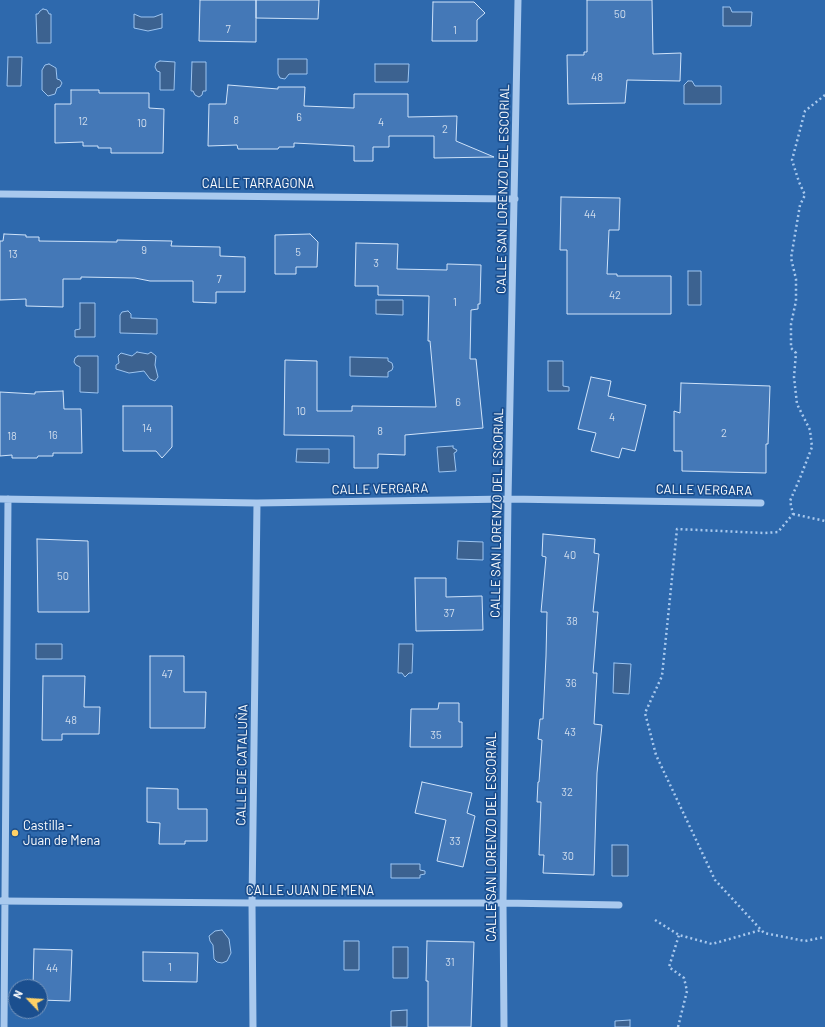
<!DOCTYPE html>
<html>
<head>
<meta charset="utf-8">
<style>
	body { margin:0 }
	#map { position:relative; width:825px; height:1027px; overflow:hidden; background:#1b4f8f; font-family:Barlow,sans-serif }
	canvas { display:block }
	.north { position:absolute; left:8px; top:979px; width:40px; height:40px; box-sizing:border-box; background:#1b4f8f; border:1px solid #7695bc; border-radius:50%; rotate:295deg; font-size:11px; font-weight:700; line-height:16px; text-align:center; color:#fff }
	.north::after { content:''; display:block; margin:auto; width:14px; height:18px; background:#ffd166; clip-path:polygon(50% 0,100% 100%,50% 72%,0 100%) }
</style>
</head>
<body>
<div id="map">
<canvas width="825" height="1027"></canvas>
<div class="north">N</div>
</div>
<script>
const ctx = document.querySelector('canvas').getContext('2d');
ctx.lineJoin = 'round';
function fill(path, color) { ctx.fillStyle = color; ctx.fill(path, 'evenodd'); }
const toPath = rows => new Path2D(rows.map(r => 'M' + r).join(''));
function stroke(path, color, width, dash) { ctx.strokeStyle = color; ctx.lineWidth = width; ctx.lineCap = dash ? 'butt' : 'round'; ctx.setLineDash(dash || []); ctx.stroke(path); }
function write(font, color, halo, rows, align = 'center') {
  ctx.font = font + ' Barlow,sans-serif'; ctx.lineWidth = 3.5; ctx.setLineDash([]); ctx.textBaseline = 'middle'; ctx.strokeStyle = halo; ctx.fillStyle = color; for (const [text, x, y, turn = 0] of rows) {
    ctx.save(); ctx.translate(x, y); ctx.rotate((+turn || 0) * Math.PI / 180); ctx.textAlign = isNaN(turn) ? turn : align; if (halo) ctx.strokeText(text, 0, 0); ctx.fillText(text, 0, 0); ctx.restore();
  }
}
const green = toPath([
	[0,0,825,0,825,1027,0,1027],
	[16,987,40,987,40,1011,16,1011]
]);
const water = toPath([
	[723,7,730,7,732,12,752,12,751,26,723,26,723,7],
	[43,9,47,10,49,14,51,14,51,43,37,43,36,14,38,14,40,11,43,9],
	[162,14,162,28,148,31,134,28,134,14,141,17,154,17,162,14],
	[8,57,22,57,21,86,7,86,8,57],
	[278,59,307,59,307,74,289,74,285,79,280,78,278,74,278,59],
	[160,61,175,62,174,90,160,90,160,72,157,71,155,67,156,63,160,61],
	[192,62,206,62,206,91,203,91,202,95,199,97,195,95,193,91,191,91,192,62],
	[49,64,56,68,57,79,60,80,62,83,60,87,57,88,55,94,48,96,42,90,42,70,45,65,49,64],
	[375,64,409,64,408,82,375,82,375,64],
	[688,81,692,81,695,86,721,86,721,104,684,104,684,85,688,81],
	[688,271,701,271,701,305,688,305,688,271],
	[376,300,403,300,403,315,376,314,376,300],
	[80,303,95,303,95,337,75,337,75,330,80,329,80,303],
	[128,311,131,314,131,318,157,319,157,334,120,333,120,315,122,312,128,311],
	[137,352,148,354,151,352,156,356,155,365,158,377,155,381,150,379,144,371,129,373,116,369,116,365,119,363,118,356,121,353,132,356,137,352],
	[78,356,98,356,98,393,80,392,80,367,76,365,74,362,75,358,78,356],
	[350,357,388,358,388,361,392,363,393,367,392,370,388,372,388,377,350,376,350,357],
	[548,361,563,361,563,386,569,387,569,391,548,391,548,361],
	[453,446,453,448,457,450,456,452,454,453,456,471,439,472,437,447,453,446],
	[297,449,329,449,329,463,296,462,297,449],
	[458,541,483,542,483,560,457,559,458,541],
	[36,644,62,644,62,659,36,659,36,644],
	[399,644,413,644,412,673,409,673,405,677,402,673,398,673,399,644],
	[614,663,631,664,629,694,613,693,614,663],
	[612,845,628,845,628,876,612,876,612,845],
	[391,864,420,864,420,870,425,871,425,874,420,875,420,878,391,878,391,864],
	[222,930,229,939,231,953,227,961,222,963,217,962,214,959,213,945,210,941,209,936,215,931,222,930],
	[344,941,359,941,359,970,344,970,344,941],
	[393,947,408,947,408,978,393,978,393,947],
	[407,1010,407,1027,391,1027,391,1011,407,1010],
	[630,1020,630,1027,615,1027,615,1021,630,1020]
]);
const building = toPath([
	[200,0,256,0,256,42,199,41,200,0],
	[256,0,319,0,318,19,256,18,256,0],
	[587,0,652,0,653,54,681,53,680,81,627,80,625,103,568,104,567,55,584,55,584,52,587,52,587,0],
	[433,2,474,2,485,13,477,20,477,41,432,41,433,2],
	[228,85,278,89,278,87,305,87,304,106,354,108,354,94,408,94,408,117,457,116,456,141,494,157,434,158,434,136,389,136,389,147,373,147,373,161,354,161,354,146,294,143,294,147,279,147,278,149,238,149,237,145,208,146,209,104,226,104,228,85],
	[71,90,99,90,99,93,149,93,149,108,164,109,163,153,111,153,111,148,98,148,98,146,83,146,83,142,55,143,55,104,71,104,71,90],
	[561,197,620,198,619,230,609,230,607,274,617,274,617,276,671,276,671,314,567,314,567,250,560,250,561,197],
	[4,234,26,235,26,237,39,237,39,241,117,242,117,240,172,241,171,246,220,247,220,256,245,257,245,292,216,292,216,303,193,302,193,281,150,281,135,278,81,277,81,279,63,279,63,307,26,306,26,299,0,300,0,241,3,241,4,234],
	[310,234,318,242,317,267,296,267,296,274,275,274,275,235,310,234],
	[356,243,398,244,397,269,447,270,447,264,481,265,480,304,478,304,478,309,471,310,470,359,476,359,483,428,405,435,405,455,378,454,378,468,354,468,354,436,284,435,285,360,317,361,317,411,352,411,352,406,436,407,430,341,428,341,429,296,378,295,378,286,355,286,356,243],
	[591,377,611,381,608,396,646,405,635,451,622,448,619,458,591,451,596,433,578,429,591,377],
	[681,383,770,386,768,444,766,444,766,473,682,471,682,451,674,451,674,411,680,413,681,383],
	[63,391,64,409,81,409,82,453,53,453,53,456,38,456,37,458,12,458,12,455,0,456,0,392,35,394,35,392,63,391],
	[123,406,172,406,172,447,162,458,156,451,123,451,123,406],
	[543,534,595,539,594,553,599,554,593,612,598,612,593,673,597,673,594,724,602,725,597,773,594,875,543,873,544,855,539,855,541,802,537,802,538,782,539,782,542,740,538,739,540,719,543,719,546,656,547,612,541,612,546,557,542,556,543,534],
	[37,539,88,541,89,612,38,612,37,539],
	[415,578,446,578,446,597,482,596,483,630,416,631,415,578],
	[150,656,184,656,184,692,206,692,205,728,150,728,150,656],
	[43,676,85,676,84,707,100,707,99,734,62,734,62,740,42,740,43,676],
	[439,703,459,703,459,722,462,722,462,747,410,747,411,709,438,709,439,703],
	[422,782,472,793,467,813,475,816,463,867,437,861,446,820,415,813,422,782],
	[147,788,178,789,178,809,207,809,207,841,185,841,185,844,159,844,160,823,147,822,147,788],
	[427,941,474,942,471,1027,428,1027,428,981,426,981,427,941],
	[34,949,72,950,70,1001,40,1000,40,987,33,987,34,949],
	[143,952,198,953,197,982,143,981,143,952]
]);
const path = toPath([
	[825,95,805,111,792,160,799,182,805,195,800,205,791,258,796,279,796,301,791,324,791,348,796,353,794,377,797,404,810,430,812,447,800,478,790,501,793,514,778,532,764,533,677,529,662,676,645,713,656,755,715,880,764,933,805,941,825,937],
	[793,514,825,521],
	[655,920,679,935,712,944,761,930],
	[678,1027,687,991,684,978,669,967,679,935]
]);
const minor = toPath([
	[0,194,515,199],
	[0,499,257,503,508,499,761,503],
	[0,901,252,903,503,903,619,905],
	[4,1027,8,499],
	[253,1027,252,903,257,503],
	[504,1027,503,903,508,499,518,0]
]);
const markers = [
	[15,833,4,"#ffd166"]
];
const numberNames = [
	["50",620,14],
	["7",228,29],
	["1",455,30],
	["48",597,77],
	["6",299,117],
	["8",236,120],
	["12",83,121],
	["4",381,122],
	["10",142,123],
	["2",445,129],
	["44",590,214],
	["9",144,250],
	["5",298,252],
	["13",13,254],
	["3",376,263],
	["7",219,279],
	["42",615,295],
	["1",455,302],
	["6",458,402],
	["10",301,411],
	["4",612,417],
	["14",147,428],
	["8",380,431],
	["2",724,433],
	["16",53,435],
	["18",12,436],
	["40",570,555],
	["50",63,576],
	["37",449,613],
	["38",572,621],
	["47",167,674],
	["36",571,683],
	["48",71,720],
	["43",570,732],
	["35",436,735],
	["32",567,792],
	["33",455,841],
	["30",568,856],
	["31",450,962],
	["1",170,967],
	["44",52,968]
];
const streetNames = [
	["CALLE TARRAGONA",258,184],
	["CALLE SAN LORENZO DEL ESCORIAL",503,189,-89],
	["CALLE VERGARA",380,489,-1],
	["CALLE VERGARA",704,490,1],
	["CALLE SAN LORENZO DEL ESCORIAL",497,513,-89],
	["CALLE DE CATALUÑA",242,765,-89],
	["CALLE SAN LORENZO DEL ESCORIAL",492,837,-90],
	["CALLE JUAN DE MENA",310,891]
];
const poiNames = [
	["Castilla -",23,826],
	["Juan de Mena",23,841]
];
fill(green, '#2e69ad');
fill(water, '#3c6290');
stroke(water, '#9cc4f0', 1);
fill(building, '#4478b7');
stroke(building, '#cfe3fa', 1);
stroke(path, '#a9c9ee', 2.5, [2, 3]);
stroke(minor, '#a9c9ee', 7);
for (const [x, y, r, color] of markers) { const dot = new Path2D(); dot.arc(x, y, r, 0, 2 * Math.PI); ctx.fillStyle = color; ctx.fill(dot); stroke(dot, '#1b4f8f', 1.5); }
write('11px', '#d0dded', null, numberNames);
write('13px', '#fff', '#1b4f8f', streetNames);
write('13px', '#fff', '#1b4f8f', poiNames, 'left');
</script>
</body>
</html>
